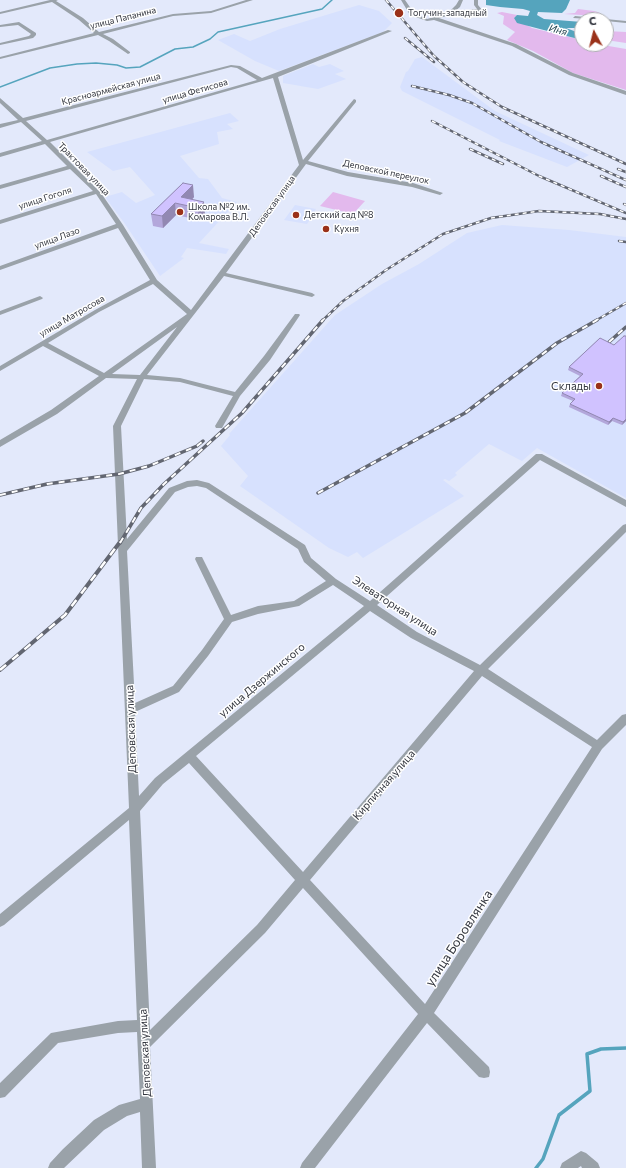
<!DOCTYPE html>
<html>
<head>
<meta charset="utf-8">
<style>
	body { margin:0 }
	#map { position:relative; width:626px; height:1168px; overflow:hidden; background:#e3e9fb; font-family:Commissioner,sans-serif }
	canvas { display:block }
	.north { position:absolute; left:574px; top:12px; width:40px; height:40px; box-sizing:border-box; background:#fff; border:1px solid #adafb2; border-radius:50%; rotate:353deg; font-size:11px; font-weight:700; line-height:16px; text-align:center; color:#33363f }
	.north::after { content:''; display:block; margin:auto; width:14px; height:18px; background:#9a3119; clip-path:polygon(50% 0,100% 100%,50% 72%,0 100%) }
</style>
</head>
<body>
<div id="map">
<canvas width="626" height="1168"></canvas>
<div class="north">С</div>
</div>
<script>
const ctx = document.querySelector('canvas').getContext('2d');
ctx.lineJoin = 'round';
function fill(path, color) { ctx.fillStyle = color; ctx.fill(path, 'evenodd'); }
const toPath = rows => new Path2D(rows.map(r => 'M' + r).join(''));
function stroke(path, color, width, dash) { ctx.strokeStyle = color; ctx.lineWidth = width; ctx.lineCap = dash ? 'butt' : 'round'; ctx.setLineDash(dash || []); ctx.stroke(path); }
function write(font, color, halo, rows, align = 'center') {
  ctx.font = font + ' Commissioner,sans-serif'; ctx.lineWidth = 3; ctx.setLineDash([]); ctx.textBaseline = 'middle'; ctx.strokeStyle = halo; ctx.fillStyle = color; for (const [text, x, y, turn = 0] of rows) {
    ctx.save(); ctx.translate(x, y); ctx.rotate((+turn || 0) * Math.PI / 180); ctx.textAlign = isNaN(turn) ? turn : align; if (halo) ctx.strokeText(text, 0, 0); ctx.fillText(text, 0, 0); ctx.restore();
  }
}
const built = toPath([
	[359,5,379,11,392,23,383,32,279,71,255,61,218,40,234,34,250,41,280,29],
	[422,57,495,111,589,155,567,167,499,141,500,140,402,91,400,87,406,72,408,71,415,59],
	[313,64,319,67,330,64,344,71,335,74,346,79,318,89,283,83,283,76],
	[230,113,239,121,227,124,233,129,217,132,219,144,180,156,199,178,208,179,222,198,237,202,199,243,229,249,226,254,187,248,181,257,184,258,160,276,125,224,105,197,122,192,136,203,155,195,130,167,113,171,87,152],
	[295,205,316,209,312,214,306,213,304,216,311,218,307,224,284,220],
	[502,225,569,230,626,237,626,498,537,448,522,461,489,444,455,473,457,475,449,481,445,479,443,480,464,496,363,558,357,552,348,557,329,548,240,486,248,476,221,446,230,435,229,434,335,315,382,284,419,264,467,233]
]);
const green = toPath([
	[578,9,594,11,600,13,599,16,564,14,575,13],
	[502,12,517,15,514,18,532,28,582,40,582,44,597,44,626,49,626,90,573,73,533,51,507,40,515,32,503,24,504,16,497,13],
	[606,31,626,32,626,43,606,40],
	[333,192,365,201,353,214,320,206]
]);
const water = toPath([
	[486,0,570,0,566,9,562,13,538,12,537,15,544,19,582,22,582,28,566,28,582,34,582,40,517,23,514,18,517,15,528,16,530,11,523,9,500,7,486,5]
]);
const streamFar1 = toPath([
	[0,87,50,68,77,64,96,63,117,65,126,68,140,67,175,49,193,47,210,39,218,32,322,9,332,0]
]);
const stream = toPath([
	[536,1168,543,1159,559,1115,590,1091,587,1054,601,1049,626,1048]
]);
const minor = toPath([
	[50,0,58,0,56,1,83,18,99,32,173,14,211,11,246,0,253,0,211,13,173,16,103,34,113,39,130,52,130,53,128,54,109,41,98,35,0,59,0,57,94,33,79,20,52,2,0,14,0,12,50,0],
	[401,0,405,0,414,13,427,19,448,13,456,5,459,0,463,0,460,7,454,12,477,9,474,5,474,0,478,0,478,5,483,11,463,12,439,18,516,44,573,73,626,91,626,95,569,75,512,46,434,20,427,21,410,15,401,0],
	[575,16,626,21,626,23,606,21,606,20,573,18,575,16],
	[19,22,36,33,36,35,33,38,0,45,0,43,29,36,31,34,18,25,0,27,0,25,19,22],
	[388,30,392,31,278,77,303,160,354,99,356,100,356,102,308,161,348,172,413,183,443,193,440,195,412,187,347,176,306,164,226,273,312,293,315,295,312,297,224,276,147,375,180,378,235,392,264,356,295,314,299,314,300,315,270,360,240,396,222,428,216,428,215,426,233,396,180,382,144,379,121,426,127,539,169,488,187,481,197,480,209,483,305,545,311,558,336,579,370,601,536,454,542,454,626,500,626,507,540,460,377,605,417,632,480,665,623,525,626,524,626,532,488,669,597,740,622,715,626,714,626,725,602,749,434,1013,489,1067,490,1072,489,1077,484,1078,479,1077,427,1023,315,1168,300,1168,302,1163,418,1014,303,888,265,933,150,1047,156,1168,142,1168,140,1112,127,1116,104,1130,64,1168,48,1168,50,1163,63,1149,94,1120,119,1105,140,1099,137,1032,118,1033,58,1043,5,1097,0,1098,0,1083,51,1033,118,1021,137,1020,129,820,4,925,0,927,0,914,129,808,113,426,137,379,106,378,57,414,0,447,0,440,51,410,99,376,43,346,0,371,0,366,95,310,150,280,118,228,0,270,0,266,116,224,96,194,0,224,0,220,93,191,70,169,0,189,0,185,67,166,45,144,0,157,0,153,42,141,21,122,0,128,0,124,18,120,0,103,0,98,23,118,231,65,240,66,262,78,388,30],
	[231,67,237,68,257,80,47,140,26,121,231,67],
	[273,78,299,165,191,310,157,280,123,225,101,193,50,142,273,78],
	[153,284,187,314,104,373,48,343,99,312,153,284],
	[177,327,140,375,112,374,177,327],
	[197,486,206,488,298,549,304,562,326,581,294,601,258,606,231,615,202,557,196,557,195,559,224,619,202,650,173,686,135,703,127,551,175,492,188,487,197,486],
	[333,585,364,606,155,778,139,796,135,712,179,692,208,656,232,622,258,614,299,606,333,585],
	[370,611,411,638,474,671,303,872,196,756,370,611],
	[482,676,592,747,425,1004,310,880,482,676],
	[189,763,295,880,257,925,150,1030,140,811,163,784,189,763],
	[40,296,43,298,42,299,0,315,0,311,40,296],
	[581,1151,586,1153,598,1163,600,1168,582,1168,581,1166,578,1168,560,1168,562,1163,581,1151]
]);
const railFar2 = toPath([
	[386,0,434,56,463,82,502,107,626,164],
	[405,38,434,62],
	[412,86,449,95,472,103,541,142,626,180],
	[432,121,539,176,626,213],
	[470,149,503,164],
	[618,169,626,172],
	[601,176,626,187],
	[624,204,626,205],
	[619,241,626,242],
	[322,321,343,301,386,270,443,234,491,218,539,211,600,214,626,219],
	[595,321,626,303]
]);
const railFar1 = toPath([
	[609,342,626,327],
	[318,493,465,413,557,343,597,320],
	[0,495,47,484,119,474,149,466,197,446,203,441],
	[120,543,141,508,164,484,242,413,323,320]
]);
const rail = toPath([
	[0,670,65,615,120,542]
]);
const wall = toPath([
	[183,183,194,197,192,200,205,214,199,220,176,215,163,228,153,226,151,214],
	[600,338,626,421,622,425,612,421,608,425,569,407,570,404,573,401,561,396,562,393,580,376,568,370,569,367]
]);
const shadedWall = toPath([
	[193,185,194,197,186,206,181,197],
	[204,202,205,214,199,220,198,208],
	[175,203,176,215,163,228,162,216],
	[613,418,612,421,608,425,609,422],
	[626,419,626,421,622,425,623,422]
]);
const building = toPath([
	[183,183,193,185,181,197,204,202,198,208,175,203,162,216,151,214,183,183],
	[624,336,626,336,626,419,623,422,613,418,609,422,570,404,575,399,562,393,583,374,569,367,600,338,614,345,624,336]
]);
const markers = [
	[399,13,5,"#9a3119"],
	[180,212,4,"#9a3119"],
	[296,215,4,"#9a3119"],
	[326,229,4,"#9a3119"],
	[599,386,4,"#9a3119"]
];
const farPoinames = [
	["Тогучин-западный",408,13],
	["Школа №2 им.",188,207],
	["Комарова В.Л.",188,217],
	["Детский сад №8",304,215],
	["Кухня",334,229]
];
const farStreetnames = [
	["улица Папанина",123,18,-14],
	["Красноармейская улица",111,89,-15],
	["улица Фетисова",195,91,-16],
	["Трактовая улица",84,169,46],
	["Деповской переулок",386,172,12],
	["улица Гоголя",45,198,-18],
	["Деповская улица",272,206,-54],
	["улица Лазо",57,238,-20],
	["улица Матросова",72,316,-30]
];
const farWaternames = [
	["Иня",558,30,16]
];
const poiNames = [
	["Склады",591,386]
];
const streetNames = [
	["Элеваторная улица",395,606,33],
	["улица Дзержинского",262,680,-40],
	["Деповская улица",131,729,-92],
	["Кирпичная улица",384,785,-49],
	["Деповская улица",145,1053,-93]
];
const nearStreetnames = [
	["улица Боровлянка",459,938,-57]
];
fill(built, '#d7e1fe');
fill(green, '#e3b9ed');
fill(water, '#55a4bd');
stroke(streamFar1, '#55a4bd', 1.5);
stroke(stream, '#55a4bd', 3.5);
fill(minor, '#9aa2a9');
stroke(railFar2, '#626671', 2.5);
stroke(railFar1, '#626671', 3.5);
stroke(rail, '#626671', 4);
stroke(railFar2, '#fff', 1.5, [4]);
stroke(railFar1, '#fff', 2, [6]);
stroke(rail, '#fff', 2.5, [8]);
fill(wall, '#b3a7db');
fill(shadedWall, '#9288b2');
fill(building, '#d0c2ff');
stroke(building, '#9288b2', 1);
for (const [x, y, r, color] of markers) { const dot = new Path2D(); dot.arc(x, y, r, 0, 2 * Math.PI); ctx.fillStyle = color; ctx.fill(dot); stroke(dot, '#fff', 1.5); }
write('9px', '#33363f', '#fff', farPoinames, 'left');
write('9px', '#33363f', '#fff', farStreetnames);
write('italic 10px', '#163b46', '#fff', farWaternames);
write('11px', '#33363f', '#fff', poiNames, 'right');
write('11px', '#33363f', '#fff', streetNames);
write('13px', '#33363f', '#fff', nearStreetnames);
</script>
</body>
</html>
